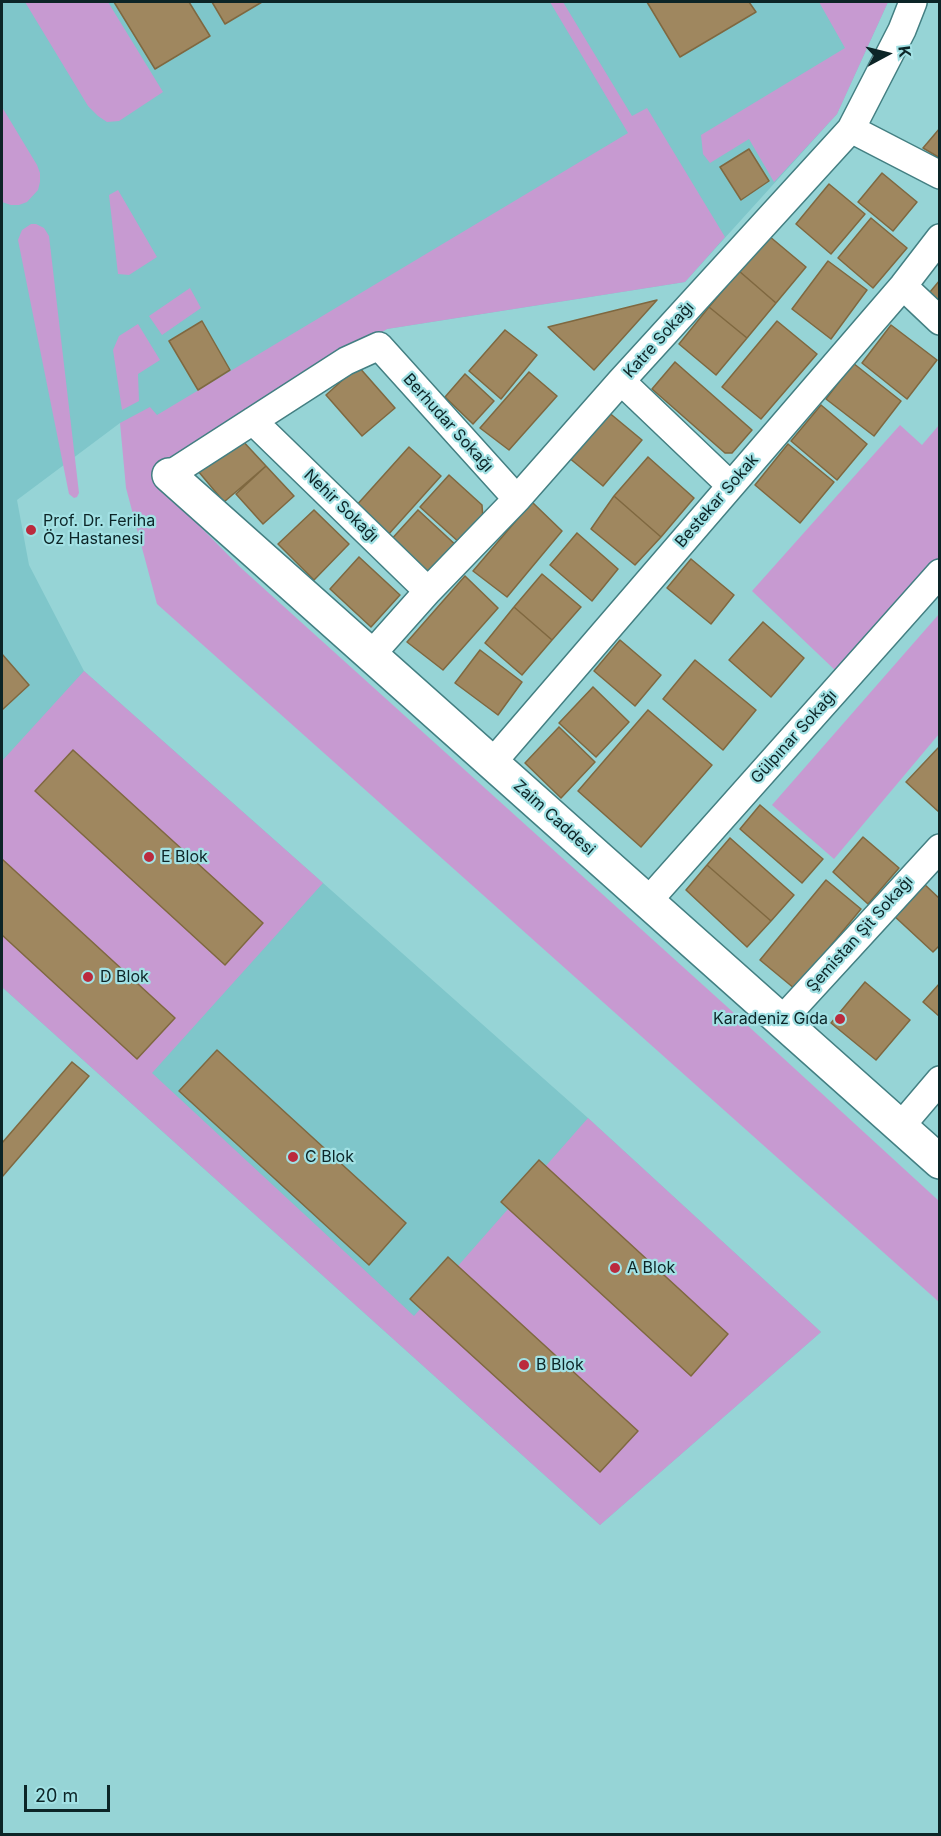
<!DOCTYPE html>
<html>
<head>
<meta charset="utf-8">
<style>
	body { margin:0 }
	#map { position:relative; width:941px; height:1836px; overflow:hidden; background:#96d4d6; font-family:Inter,sans-serif }
	canvas { display:block }
	.frame { position:absolute; inset:0; border:3px solid #0c2527; pointer-events:none }
	.north { position:absolute; left:857px; top:24px; width:60px; height:60px; -webkit-text-stroke:4px #a2e1e4; paint-order:stroke; rotate:83deg; font-size:16px; font-weight:700; line-height:24px; text-align:center; color:#0c2527 }
	.north::after { content:''; display:block; margin:auto; width:21px; height:27px; background:#0c2527; clip-path:polygon(50% 0,100% 100%,50% 72%,0 100%) }
	.scale { position:absolute; left:24px; top:1785px; width:86px; height:27px; box-sizing:border-box; border:3px solid #0c2527; border-top:0; padding-left:8px; font-size:18px; line-height:21px; white-space:nowrap; color:#0c2527; -webkit-text-stroke:4px #a2e1e4; paint-order:stroke }
</style>
</head>
<body>
<div id="map">
<canvas width="941" height="1836"></canvas>
<div class="frame"></div>
<div class="north">K</div>
<div class="scale">20 m</div>
</div>
<script>
const ctx = document.querySelector('canvas').getContext('2d');
ctx.lineJoin = 'round';
function fill(path, color) { ctx.fillStyle = color; ctx.fill(path, 'evenodd'); }
const toPath = rows => new Path2D(rows.map(r => 'M' + r).join(''));
function stroke(path, color, width, dash) { ctx.strokeStyle = color; ctx.lineWidth = width; ctx.lineCap = dash ? 'butt' : 'round'; ctx.setLineDash(dash || []); ctx.stroke(path); }
function write(font, color, halo, rows, align = 'center') {
  ctx.font = font + ' Inter,sans-serif'; ctx.lineWidth = 4.5; ctx.setLineDash([]); ctx.textBaseline = 'middle'; ctx.strokeStyle = halo; ctx.fillStyle = color; for (const [text, x, y, turn = 0] of rows) {
    ctx.save(); ctx.translate(x, y); ctx.rotate((+turn || 0) * Math.PI / 180); ctx.textAlign = isNaN(turn) ? turn : align; if (halo) ctx.strokeText(text, 0, 0); ctx.fillText(text, 0, 0); ctx.restore();
  }
}
const built = toPath([
	[2,2,888,2,837,114,685,282,387,329,173,461,120,423,17,500,29,565,84,671,588,1118,821,1332,600,1525,2,987]
]);
const green = toPath([
	[25,2,108,2,163,92,119,121,107,122,98,116,88,106],
	[550,2,563,2,632,116,647,108,725,237,685,282,387,329,173,461,156,482,240,567,734,1013,939,1201,939,1302,157,604,126,488,120,423,150,407,157,415,628,133],
	[819,2,888,2,837,114,774,182,749,139,710,163,703,154,701,135,845,48],
	[2,107,37,165,40,173,40,182,38,190,27,202,19,205,11,205,2,202],
	[118,190,157,257,129,275,118,274,109,195],
	[31,224,36,224,44,228,49,236,79,493,77,497,74,498,69,494,18,240,22,230],
	[190,288,201,308,162,335,149,316],
	[138,324,160,360,138,374,139,401,122,410,113,350,119,336],
	[900,425,922,445,939,425,939,563,837,672,752,591],
	[939,614,939,734,834,859,772,805],
	[84,671,323,883,152,1073,414,1316,588,1118,821,1332,600,1525,2,987,2,761]
]);
const building = toPath([
	[114,2,189,2,210,36,155,69,114,2],
	[212,2,262,2,225,24,212,2],
	[647,2,749,2,756,12,680,57,647,2],
	[940,128,940,158,923,148,940,128],
	[749,149,769,181,741,200,720,167,749,149],
	[882,173,917,202,893,231,858,202,882,173],
	[829,184,865,214,831,254,796,224,829,184],
	[871,218,907,248,873,288,838,258,871,218],
	[769,236,806,267,776,303,739,271,769,236],
	[828,261,867,290,831,339,792,309,828,261],
	[739,271,776,303,747,338,709,307,739,271],
	[940,280,940,309,925,298,940,280],
	[657,300,594,370,548,327,657,300],
	[709,307,747,338,716,375,679,344,709,307],
	[202,321,230,370,198,390,169,341,202,321],
	[777,321,817,354,761,419,722,387,777,321],
	[891,325,937,360,907,399,862,363,891,325],
	[505,330,537,355,501,399,469,371,505,330],
	[675,362,752,430,732,453,725,453,652,389,675,362],
	[853,363,901,401,874,436,826,399,853,363],
	[358,366,395,408,362,436,326,395,358,366],
	[529,372,557,396,509,450,480,428,529,372],
	[465,374,494,401,473,424,445,397,465,374],
	[821,405,867,444,837,480,791,441,821,405],
	[607,411,642,440,603,486,568,457,607,411],
	[240,438,266,466,224,502,198,471,240,438],
	[788,444,834,482,800,523,755,485,788,444],
	[409,447,441,476,387,536,355,507,409,447],
	[648,457,694,498,661,537,614,496,648,457],
	[266,466,294,496,263,524,236,494,266,466],
	[449,475,482,505,483,520,461,544,420,507,449,475],
	[614,496,661,537,635,565,591,529,614,496],
	[532,502,562,531,507,597,473,571,532,502],
	[314,510,349,544,314,580,278,544,314,510],
	[418,510,459,548,430,579,389,542,418,510],
	[577,533,618,569,592,601,550,565,577,533],
	[359,557,400,595,371,627,330,589,359,557],
	[691,559,734,595,711,624,667,588,691,559],
	[542,574,581,607,552,640,514,607,542,574],
	[465,576,498,608,443,670,407,642,465,576],
	[514,607,552,640,522,675,485,643,514,607],
	[763,622,804,658,771,697,729,660,763,622],
	[620,640,661,675,635,706,594,671,620,640],
	[480,650,522,682,498,715,455,683,480,650],
	[2,654,29,685,2,710,2,654],
	[695,660,756,710,723,750,663,699,695,660],
	[593,687,629,722,596,757,559,723,593,687],
	[648,710,712,765,641,847,578,791,648,710],
	[559,727,595,762,561,798,525,763,559,727],
	[938,748,940,749,940,813,906,782,938,748],
	[73,750,263,923,225,965,35,791,73,750],
	[760,805,823,859,802,883,740,829,760,805],
	[863,837,899,868,868,904,833,872,863,837],
	[730,838,794,895,771,921,707,865,730,838],
	[2,859,175,1018,137,1059,2,935,2,859],
	[707,865,771,921,747,947,686,890,707,865],
	[826,880,861,909,795,989,760,960,826,880],
	[922,882,940,899,940,945,933,952,892,914,922,882],
	[865,982,910,1020,876,1060,831,1023,865,982],
	[940,983,940,1017,923,1002,940,983],
	[217,1050,406,1223,369,1265,179,1091,217,1050],
	[72,1062,89,1076,2,1177,2,1143,72,1062],
	[539,1160,728,1334,691,1376,501,1202,539,1160],
	[448,1257,638,1431,600,1472,410,1299,448,1257]
]);
const street = toPath([
	[851,129,940,175],
	[903,286,940,321],
	[621,381,730,485],
	[253,421,428,591],
	[169,475,346,361,379,346,517,499],
	[371,655,428,591,517,499,621,381,851,129,902,30,913,2],
	[492,763,903,286,940,238],
	[648,901,940,573],
	[781,1021,940,848],
	[900,1127,940,1080]
]);
const secondary = toPath([
	[169,475,940,1162]
]);
const markers = [
	[31,530,6,"#bb2a3d"],
	[149,857,6,"#bb2a3d"],
	[88,977,6,"#bb2a3d"],
	[840,1019,6,"#bb2a3d"],
	[293,1157,6,"#bb2a3d"],
	[615,1268,6,"#bb2a3d"],
	[524,1365,6,"#bb2a3d"]
];
const streetNames = [
	["Katre Sokağı",659,340,-48],
	["Berhudar Sokağı",448,423,48],
	["Bestekar Sokak",717,501,-49],
	["Nehir Sokağı",341,506,44],
	["Gülpınar Sokağı",794,737,-48],
	["Zaim Caddesi",554,818,42],
	["Şemistan Şit Sokağı",860,934,-48]
];
const poiNames = [
	["Prof. Dr. Feriha",43,521],
	["Öz Hastanesi",43,539],
	["E Blok",161,857],
	["D Blok",100,977],
	["Karadeniz Gıda",828,1019,"right"],
	["C Blok",305,1157],
	["A Blok",627,1268],
	["B Blok",536,1365]
];
fill(built, '#7fc6ca');
fill(green, '#c79ad1');
fill(building, '#9f875f');
stroke(building, '#7f6840', 1.5);
stroke(street, '#437f82', 30);
stroke(secondary, '#437f82', 36);
stroke(street, '#fff', 27);
stroke(secondary, '#fff', 33);
for (const [x, y, r, color] of markers) { const dot = new Path2D(); dot.arc(x, y, r, 0, 2 * Math.PI); ctx.fillStyle = color; ctx.fill(dot); stroke(dot, '#a2e1e4', 2); }
write('16px', '#0c2527', '#a2e1e4', streetNames);
write('16px', '#0c2527', '#a2e1e4', poiNames, 'left');
</script>
</body>
</html>
